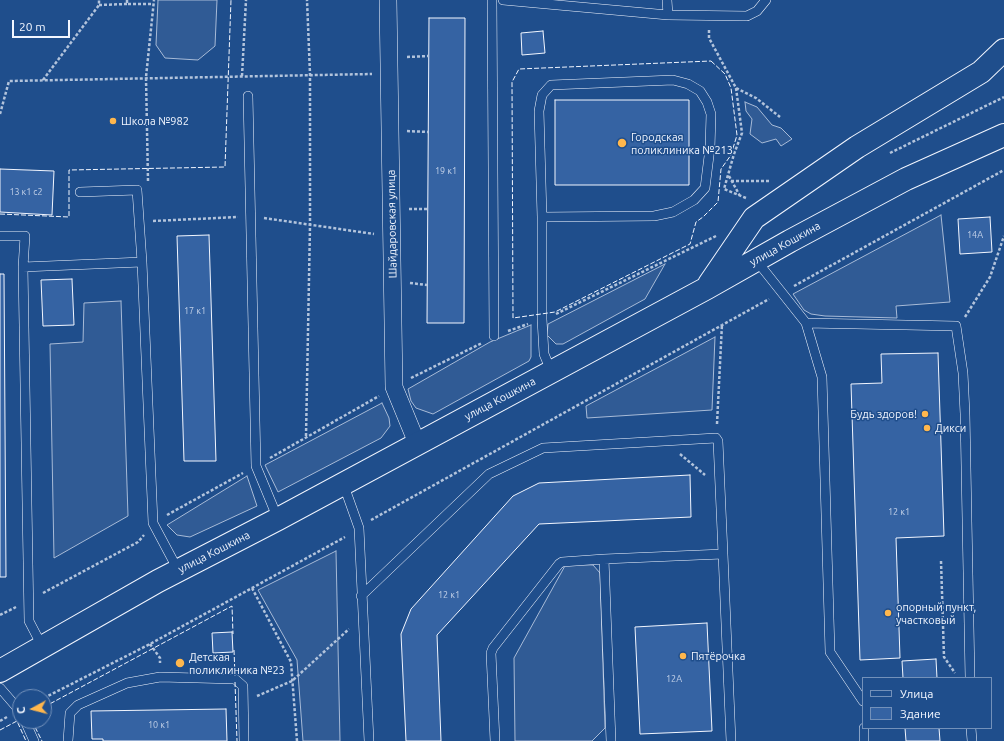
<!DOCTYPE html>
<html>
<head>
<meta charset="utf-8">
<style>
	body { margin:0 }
	#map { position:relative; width:1004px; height:741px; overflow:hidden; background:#1f4e8c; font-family:Ubuntu,sans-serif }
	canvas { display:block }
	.legend { position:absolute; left:862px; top:677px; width:130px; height:52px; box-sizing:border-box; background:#1f4e8c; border:1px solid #7391ba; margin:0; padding:5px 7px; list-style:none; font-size:12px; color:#f2f6ff }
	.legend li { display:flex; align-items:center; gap:8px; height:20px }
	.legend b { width:20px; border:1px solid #7391ba }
	.north { position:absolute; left:12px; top:689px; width:40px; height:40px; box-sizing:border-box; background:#1f4e8c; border:1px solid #7391ba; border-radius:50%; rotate:263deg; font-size:11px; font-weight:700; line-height:16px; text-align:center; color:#f2f6ff }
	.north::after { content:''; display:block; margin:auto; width:14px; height:18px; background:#ffb74d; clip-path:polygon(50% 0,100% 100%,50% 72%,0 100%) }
	.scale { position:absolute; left:12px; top:20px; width:58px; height:18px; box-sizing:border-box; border:2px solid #f2f6ff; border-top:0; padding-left:5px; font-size:12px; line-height:14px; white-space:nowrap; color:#f2f6ff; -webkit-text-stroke:3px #1f4e8c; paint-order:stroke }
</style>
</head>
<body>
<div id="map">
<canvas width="1004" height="741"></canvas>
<ul class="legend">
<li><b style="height:5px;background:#1f4e8c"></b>Улица</li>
<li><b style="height:11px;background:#3563a3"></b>Здание</li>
</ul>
<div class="north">С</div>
<div class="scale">20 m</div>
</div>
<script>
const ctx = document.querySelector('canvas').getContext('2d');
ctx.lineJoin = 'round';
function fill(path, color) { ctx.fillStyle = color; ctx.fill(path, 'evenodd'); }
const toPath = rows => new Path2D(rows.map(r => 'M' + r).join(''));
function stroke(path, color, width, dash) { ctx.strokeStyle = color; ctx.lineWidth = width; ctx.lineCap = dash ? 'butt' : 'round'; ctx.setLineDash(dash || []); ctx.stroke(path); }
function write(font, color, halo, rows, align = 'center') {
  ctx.font = font + ' Ubuntu,sans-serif'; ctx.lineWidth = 3; ctx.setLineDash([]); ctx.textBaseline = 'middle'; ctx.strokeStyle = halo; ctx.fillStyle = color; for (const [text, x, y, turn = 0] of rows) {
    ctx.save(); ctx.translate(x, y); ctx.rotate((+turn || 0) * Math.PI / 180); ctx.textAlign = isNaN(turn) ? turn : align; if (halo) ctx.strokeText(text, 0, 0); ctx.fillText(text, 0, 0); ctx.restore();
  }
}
const built = toPath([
	[158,0,217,0,215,46,198,60,165,58,156,45,158,0],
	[745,102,757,107,772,125,781,128,792,139,781,146,776,139,762,143,750,134,752,119,746,111,745,102],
	[941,215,950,302,896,306,897,318,825,316,811,314,804,310,793,294,941,215],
	[665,264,645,299,563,344,556,344,547,335,548,324,665,264],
	[121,301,128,516,54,558,50,344,83,342,84,303,121,301],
	[531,325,531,357,529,361,433,414,416,408,411,401,408,389,490,342,531,325],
	[715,337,712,410,587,418,586,406,715,337],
	[382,403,389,418,390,426,381,438,278,492,265,465,382,403],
	[247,476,257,506,190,537,177,535,167,525,247,476],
	[336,551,340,741,303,741,297,660,258,590,336,551],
	[566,564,593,565,600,573,605,728,592,741,515,741,514,658,566,564]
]);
const building = toPath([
	[429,18,465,18,464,323,427,323,429,18],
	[543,31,545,53,522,55,521,33,543,31],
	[555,100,689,100,689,185,555,185,555,100],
	[0,169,54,171,52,215,0,212,0,169],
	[990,217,992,252,960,254,958,219,990,217],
	[209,235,216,461,184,461,177,236,209,235],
	[0,274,4,274,6,577,0,577,0,274],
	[72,279,74,325,43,326,41,280,72,279],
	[938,353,944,536,896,538,900,658,860,660,851,384,882,383,881,354,938,353],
	[690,475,691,517,539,524,437,635,441,741,406,741,401,634,411,609,513,496,539,483,690,475],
	[707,623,712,731,640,734,635,627,707,623],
	[232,632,233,652,213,653,212,633,232,632],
	[936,659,937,678,903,678,902,661,936,659],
	[226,709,227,741,103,741,103,739,92,739,91,711,226,709],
	[905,728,939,728,940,741,906,741,905,728]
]);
const path = toPath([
	[127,0,127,4,153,4],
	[99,5,127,4],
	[709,30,709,38,736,88,756,98,780,117],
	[407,57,429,56],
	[242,76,246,0],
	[43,80,99,5,99,0],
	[736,88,742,133,734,154,724,189,746,198],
	[0,114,9,81,372,74],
	[407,131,428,132],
	[890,153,1004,97],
	[729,176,740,196],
	[148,181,146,77,154,0],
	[731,181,770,181],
	[409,209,428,209],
	[264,218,374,234],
	[153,221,238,217],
	[410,283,427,285],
	[794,286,1004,170],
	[556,314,716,236],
	[965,317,990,277,1004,236],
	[508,331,528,324],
	[411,378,482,343],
	[717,424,722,324],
	[306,436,310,226,310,74,307,0],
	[680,454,705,475],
	[270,458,379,396],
	[167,515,243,473],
	[371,520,769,299],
	[941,561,944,657,955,673],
	[252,588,291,662,297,741],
	[43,593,138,542,144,535],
	[0,615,16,607],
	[150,644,160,658,160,663],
	[257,696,292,681,349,629],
	[44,698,150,644,345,537],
	[0,721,7,717]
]);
const service = toPath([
	[492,0,494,336],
	[503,0,668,15,747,16,757,11,766,0],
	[667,0,668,15],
	[248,96,256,466,278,519],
	[80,192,137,190,142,262,153,523,178,570],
	[542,217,539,111,542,95,551,85,673,80,688,84,700,91,707,102,711,114,710,148,705,188,694,200,673,212,654,216,542,217,542,319,544,354,551,371],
	[0,236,25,236,23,267,29,621,42,646],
	[756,260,806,323],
	[23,267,142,262],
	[343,483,359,528,369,741],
	[723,554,731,741],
	[604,559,611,741],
	[361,596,489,474,543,448,716,438,718,441,723,554,604,559,562,562,559,564,493,648,491,653,495,741],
	[0,688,20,711],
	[863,701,830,652,822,377,806,323,956,326,963,373,965,414,970,678],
	[25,721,34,741],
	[864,728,864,741],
	[971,728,972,741],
	[68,741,70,713,78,705,127,683,160,677,235,679,243,686,244,741]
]);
const minor = toPath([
	[388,0,394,387,417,443]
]);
const secondary = toPath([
	[709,284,754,218,857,147,981,72,1004,50],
	[0,671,158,581,278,519,707,288,790,241,906,179,1004,135]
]);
const fence = toPath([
	[711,61,725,74,731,88,737,135,731,155,721,169,718,202,703,217,696,222,690,244,555,312,513,318,512,82,519,69,711,61],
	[0,214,69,217,69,170,225,167,231,0],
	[234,650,235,676],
	[235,682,237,741],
	[44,707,232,606,233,634],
	[32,721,42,741],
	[0,730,17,721,26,741]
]);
const markers = [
	[113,121,4,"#ffb74d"],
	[622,143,5,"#ffb74d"],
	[925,414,4,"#ffb74d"],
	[927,428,4,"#ffb74d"],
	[888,613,4,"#ffb74d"],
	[683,656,4,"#ffb74d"],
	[180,663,5,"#ffb74d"]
];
const numberNames = [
	["19 к1",446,171],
	["13 к1 с2",26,192],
	["14А",975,235],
	["17 к1",195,311],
	["12 к1",899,512],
	["12 к1",449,595],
	["12А",674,679],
	["10 к1",159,725]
];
const poiNames = [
	["Школа №982",121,121],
	["Городская",631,137],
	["поликлиника №213",631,150],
	["Будь здоров!",917,414,"right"],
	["Дикси",935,428],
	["опорный пункт,",896,607],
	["участковый",896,620],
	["Пятёрочка",691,656],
	["Детская",189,657],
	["поликлиника №23",189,670]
];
const streetNames = [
	["Шайдаровская улица",392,224,-91],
	["улица Кошкина",785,244,-29],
	["улица Кошкина",500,399,-28],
	["улица Кошкина",214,552,-27]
];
fill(built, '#305b95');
stroke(built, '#a8bbd7', 1);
fill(building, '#3563a3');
stroke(building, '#f2f6ff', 1);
stroke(service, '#f2f6ff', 10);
stroke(minor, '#f2f6ff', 18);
stroke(secondary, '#f2f6ff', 24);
stroke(path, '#b3c4dc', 2.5, [3, 2]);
stroke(service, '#1f4e8c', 9);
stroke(minor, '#1f4e8c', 17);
stroke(secondary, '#1f4e8c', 22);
stroke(fence, '#f2f6ff', 1, [5, 2]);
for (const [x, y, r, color] of markers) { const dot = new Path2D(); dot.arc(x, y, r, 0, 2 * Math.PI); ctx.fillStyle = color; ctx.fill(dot); stroke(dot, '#1f4e8c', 1.5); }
write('9px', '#c3d1e8', null, numberNames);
write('11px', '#f2f6ff', '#1f4e8c', poiNames, 'left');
write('11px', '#f2f6ff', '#1f4e8c', streetNames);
</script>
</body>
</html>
